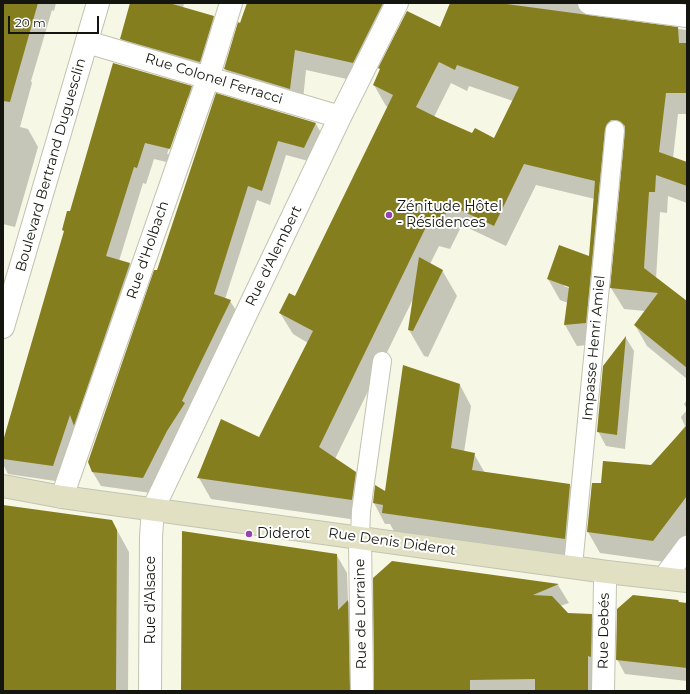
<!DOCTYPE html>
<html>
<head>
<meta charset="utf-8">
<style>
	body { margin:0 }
	#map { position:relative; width:690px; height:694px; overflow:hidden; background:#f7f7e6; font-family:Montserrat,sans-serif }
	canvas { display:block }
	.frame { position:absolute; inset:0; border:4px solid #15150f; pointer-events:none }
	.scale { position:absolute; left:8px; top:16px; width:91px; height:18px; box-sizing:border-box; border:2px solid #15150f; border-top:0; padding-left:5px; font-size:12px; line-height:14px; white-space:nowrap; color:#15150f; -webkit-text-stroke:3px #fff; paint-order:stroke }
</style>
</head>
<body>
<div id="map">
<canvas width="690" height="694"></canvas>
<div class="frame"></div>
<div class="scale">20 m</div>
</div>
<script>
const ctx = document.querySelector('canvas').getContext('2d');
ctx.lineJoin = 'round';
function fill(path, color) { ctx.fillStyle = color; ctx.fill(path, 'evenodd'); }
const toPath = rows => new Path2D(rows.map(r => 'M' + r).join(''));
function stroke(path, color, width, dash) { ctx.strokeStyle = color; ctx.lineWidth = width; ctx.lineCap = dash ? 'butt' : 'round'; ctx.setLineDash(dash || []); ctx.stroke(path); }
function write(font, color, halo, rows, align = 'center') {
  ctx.font = font + ' Montserrat,sans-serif'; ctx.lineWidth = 4; ctx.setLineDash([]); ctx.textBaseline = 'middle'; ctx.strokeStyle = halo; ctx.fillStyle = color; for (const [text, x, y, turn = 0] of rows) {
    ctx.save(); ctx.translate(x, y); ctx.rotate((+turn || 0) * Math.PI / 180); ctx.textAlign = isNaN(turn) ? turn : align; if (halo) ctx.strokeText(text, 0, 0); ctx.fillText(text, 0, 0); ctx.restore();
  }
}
const shadow = toPath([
	[3,3,56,3,54,11,52,10,31,81,32,83,20,127,28,129,38,147,15,227,3,224],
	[131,3,184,3,183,8,213,17,222,31,208,77,129,53,121,39],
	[248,3,399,3,365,83,306,70,302,110,237,90,225,69,239,24,241,24],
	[451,3,667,3,597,12,590,17,687,30,687,114,678,114,673,158,687,163,687,203,668,196,667,213,660,212,656,279,687,302,687,379,647,346,635,325,645,311,624,309,611,288,625,141,622,142,598,344,577,346,565,325,568,303,560,300,548,279,590,258,595,199,536,185,506,246,462,225,450,249,439,246,430,264,442,270,457,296,428,357,424,356,409,330,413,299,335,459,355,473,367,494,364,521,211,499,199,478,260,438,308,343,293,334,280,313,295,297,388,107,386,106,374,85,381,70,380,68,441,29],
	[451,83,467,91,469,86,513,101,494,139,472,135,434,117],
	[564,284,574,288,574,290,564,286],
	[191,87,201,103,179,165,154,159,146,184,143,183,119,261,130,264,139,280,62,482,8,474,3,464,3,445,65,232,63,230,71,212],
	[187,98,189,98,169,154,167,154],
	[217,94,316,124,324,138,312,162,286,155,270,205,257,200,225,299,230,301,239,315,151,493,101,486,92,471],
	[626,338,634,351,625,449,606,446,598,431],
	[460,385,471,406,464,452,474,454,485,473,570,485,582,505,576,559,395,533,390,524,385,524,374,503,376,486,386,493],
	[687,400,687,409,684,404],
	[687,410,687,533,665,562,600,553,588,532,592,484,602,484,652,466,673,442,685,426,681,417],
	[3,512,112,521,129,552,128,691,3,691],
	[336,554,347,573,348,601,359,620,360,691,182,691],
	[392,562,558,585,569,603,560,606,568,614,591,615,602,633,598,691,375,691],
	[679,603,687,604,687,681,625,674,617,659]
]);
const building = toPath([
	[3,3,38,3,10,102,3,101],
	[130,3,169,3,214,16,200,62,120,39],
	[247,3,383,3,353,63,295,50,290,89,224,69,238,22,240,23],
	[450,3,499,3,678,27,679,43,687,43,687,93,666,93,659,152,687,162,687,186,656,175,655,192,649,192,644,268,687,301,687,368,634,325,658,293,610,288,625,131,625,126,621,122,616,120,611,120,607,124,605,129,586,323,564,325,569,287,547,279,559,245,589,256,595,181,524,164,494,226,450,205,438,229,427,225,319,447,356,472,352,500,197,478,221,419,259,437,313,331,279,313,289,293,295,296,393,95,373,85,380,69,378,68,407,11,440,27],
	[439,62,455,70,457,65,519,87,494,138,475,128,472,133,438,118,416,107],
	[113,63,192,86,170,149,145,143,137,168,134,167,106,256,130,263,74,426,70,415,53,466,3,459,3,441,64,231,62,230,67,211,70,211],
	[216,93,316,123,304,148,278,141,262,191,248,186,214,294,231,300,182,401,185,403,167,431,143,478,92,472,88,462,154,270,157,270],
	[419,257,443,270,413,331,408,330],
	[626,336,617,435,597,432,603,366],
	[403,365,460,384,451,448,475,453,472,470,570,484,565,539,382,513,383,505,373,503,375,485,385,491],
	[687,425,687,496,653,541,587,532,592,483,601,483,603,461,651,465],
	[3,505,112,520,117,530,116,691,3,691],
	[182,531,337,554,338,610,348,600,350,691,181,691],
	[392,561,559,584,533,595,552,596,568,613,592,614,591,657,588,656,588,691,535,691,535,679,470,680,470,691,374,691,373,578],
	[633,595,678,600,679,602,687,603,687,668,616,660,617,609]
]);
const lane = toPath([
	[360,538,361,511,382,361],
	[573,566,615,130]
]);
const street = toPath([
	[589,3,687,16],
	[87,42,340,117],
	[3,327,98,3],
	[62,497,208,78,231,3],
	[360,538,362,691],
	[664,578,687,547],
	[150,691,151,537,153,509,340,117,397,3],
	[603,691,605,583,607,572]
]);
const secondary = toPath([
	[3,486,62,497,607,572,687,581]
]);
const markers = [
	[389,215,4,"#9543b2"],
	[249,534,4,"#9543b2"]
];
const streetNames = [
	["Rue Colonel Ferracci",214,79,17],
	["Boulevard Bertrand Duguesclin",51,165,-74],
	["Rue d'Holbach",148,250,-71],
	["Rue d'Alembert",274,256,-64],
	["Impasse Henri Amiel",594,348,-85],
	["Rue Denis Diderot",392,542,8],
	["Rue d'Alsace",151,600,-90],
	["Rue de Lorraine",361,614,-91],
	["Rue Debés",604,631,-89]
];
const poiNames = [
	["Zénitude Hôtel",397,207],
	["- Résidences",397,223],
	["Diderot",257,534]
];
fill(shadow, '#0003');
fill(building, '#847e1f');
stroke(lane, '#c3c3b3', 20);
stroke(street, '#c3c3b3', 24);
stroke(secondary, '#c3c3b3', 24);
stroke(lane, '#fff', 18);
stroke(street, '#fff', 22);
stroke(secondary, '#e2e0c3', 22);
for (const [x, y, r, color] of markers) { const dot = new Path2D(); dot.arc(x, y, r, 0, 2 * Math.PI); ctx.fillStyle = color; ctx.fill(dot); stroke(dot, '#fff', 1.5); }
write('14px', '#15150f', '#fff', streetNames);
write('14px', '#15150f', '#fff', poiNames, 'left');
</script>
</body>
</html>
